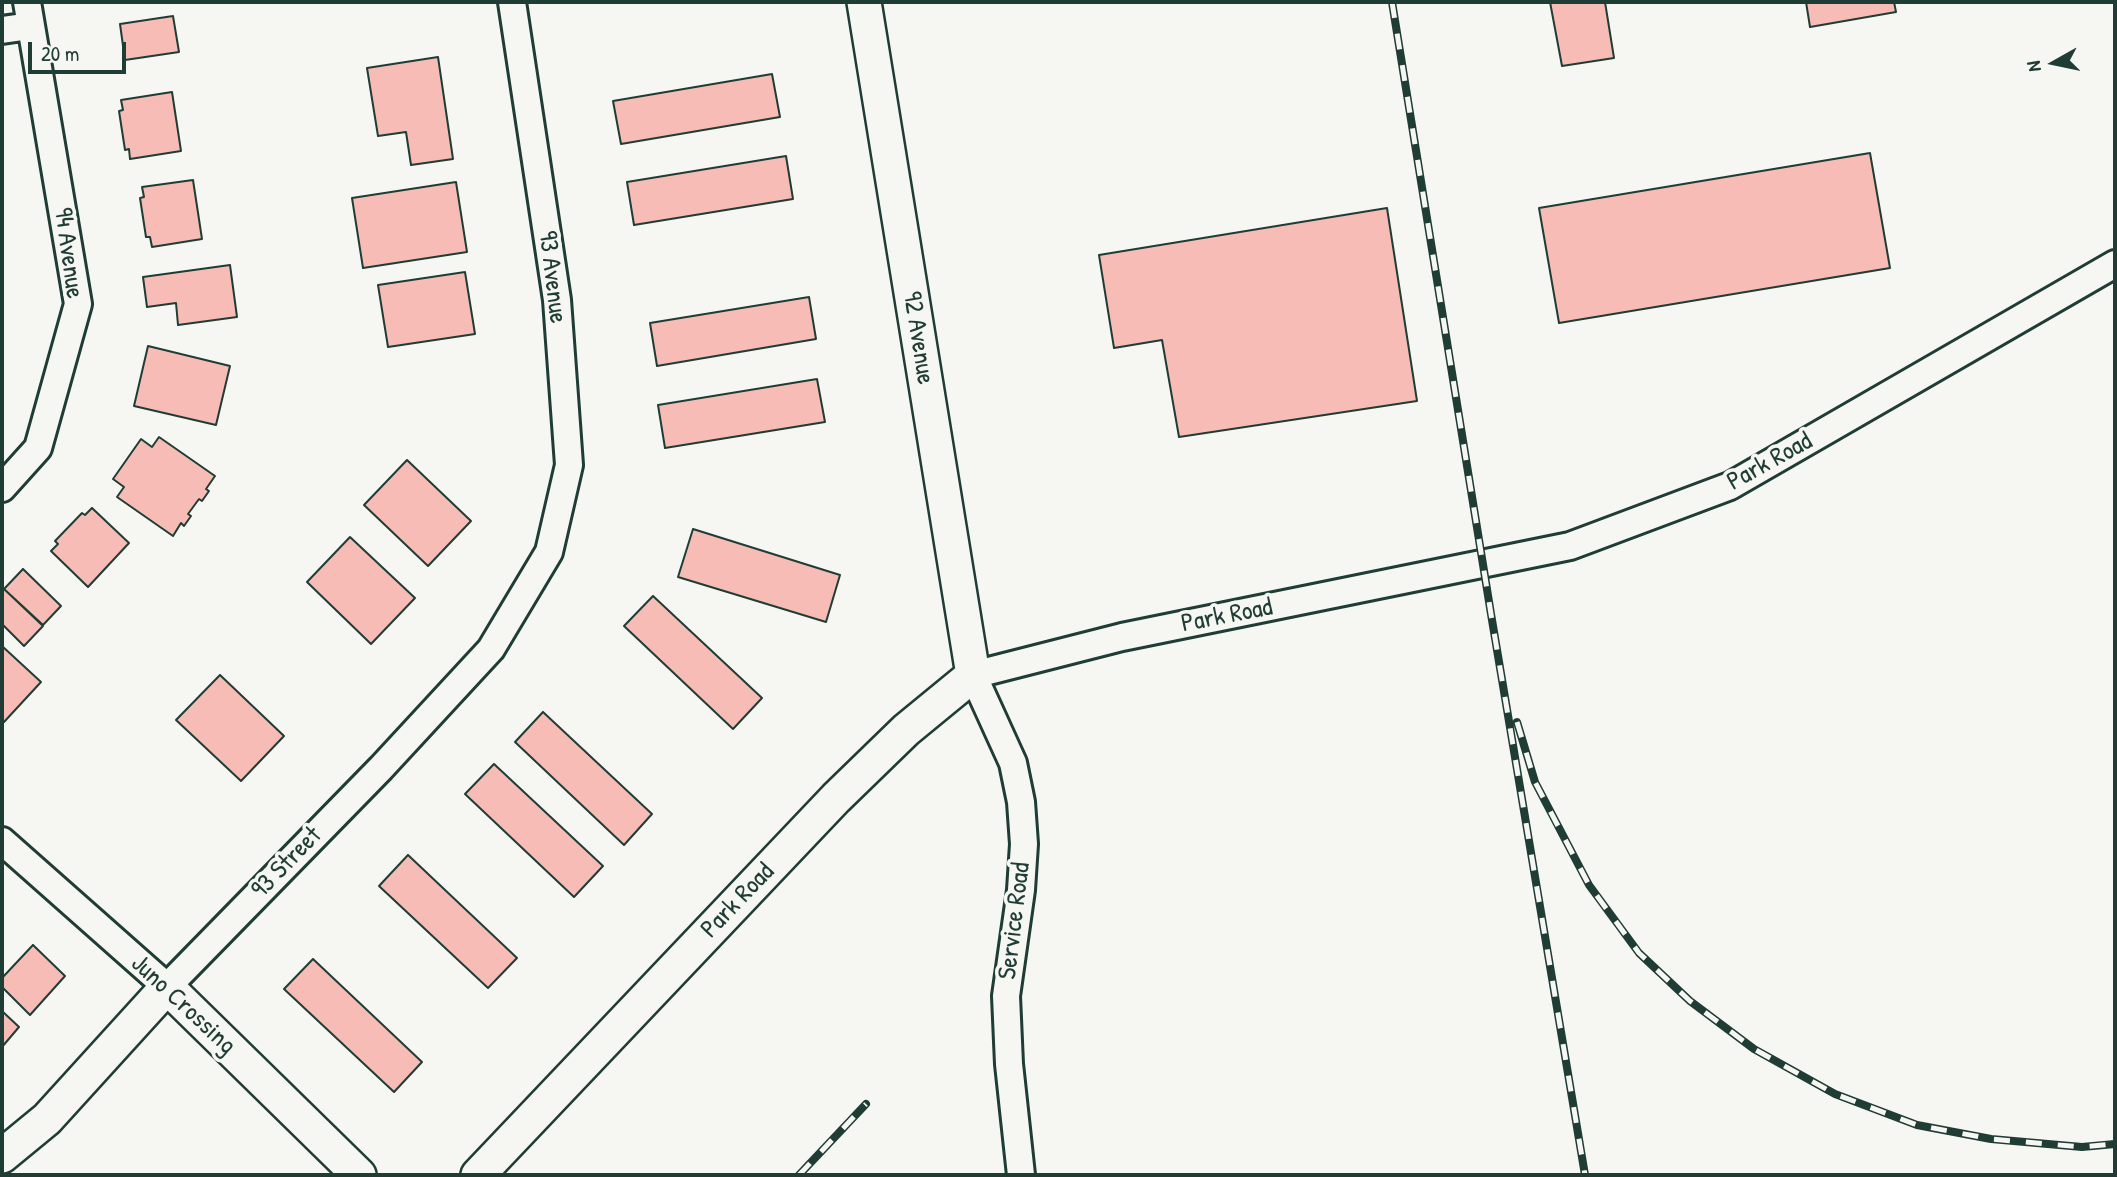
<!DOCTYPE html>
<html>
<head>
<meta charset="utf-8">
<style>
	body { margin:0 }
	#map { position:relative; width:2117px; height:1177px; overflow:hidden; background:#f6f6f2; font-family:"Patrick Hand",sans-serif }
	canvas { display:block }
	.frame { position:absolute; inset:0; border:4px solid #1f3d34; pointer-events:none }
	.north { position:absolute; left:2019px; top:28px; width:70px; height:70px; -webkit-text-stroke:5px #f6f6f2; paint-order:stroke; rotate:261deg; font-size:19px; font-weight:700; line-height:28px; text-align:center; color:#1f3d34 }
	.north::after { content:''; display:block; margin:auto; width:24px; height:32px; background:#1f3d34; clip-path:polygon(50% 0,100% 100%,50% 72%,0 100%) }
	.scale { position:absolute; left:28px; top:42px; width:98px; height:32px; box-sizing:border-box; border:4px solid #1f3d34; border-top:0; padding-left:9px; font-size:21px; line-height:24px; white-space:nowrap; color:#1f3d34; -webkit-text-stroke:5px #f6f6f2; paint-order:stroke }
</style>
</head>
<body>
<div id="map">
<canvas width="2117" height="1177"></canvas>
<div class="frame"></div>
<div class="north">N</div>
<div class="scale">20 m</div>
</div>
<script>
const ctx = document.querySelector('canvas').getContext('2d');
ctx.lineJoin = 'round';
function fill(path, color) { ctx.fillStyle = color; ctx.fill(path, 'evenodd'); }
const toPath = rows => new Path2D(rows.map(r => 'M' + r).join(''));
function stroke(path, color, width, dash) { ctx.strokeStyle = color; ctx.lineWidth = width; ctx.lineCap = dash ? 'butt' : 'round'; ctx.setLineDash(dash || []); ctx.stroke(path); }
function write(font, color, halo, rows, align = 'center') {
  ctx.font = font + ' "Patrick Hand",sans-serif'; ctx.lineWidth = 7; ctx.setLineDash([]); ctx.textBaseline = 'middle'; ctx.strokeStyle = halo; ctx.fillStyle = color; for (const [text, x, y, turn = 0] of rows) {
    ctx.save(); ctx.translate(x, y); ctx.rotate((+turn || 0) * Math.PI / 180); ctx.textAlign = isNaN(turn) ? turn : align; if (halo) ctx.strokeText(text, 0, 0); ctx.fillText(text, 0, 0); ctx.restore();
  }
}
const building = toPath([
	[1550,2,1605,2,1614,58,1562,66,1550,2],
	[1806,2,1894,2,1896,12,1810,27,1806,2],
	[173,16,179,52,125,60,120,24,173,16],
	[438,57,453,159,411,165,406,132,378,136,367,68,438,57],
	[772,74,780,117,621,144,613,101,772,74],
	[172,92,181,151,130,159,129,149,125,150,119,111,123,110,121,100,172,92],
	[1870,153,1890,268,1559,323,1539,208,1870,153],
	[786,156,793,199,634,225,627,182,786,156],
	[193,180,202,239,152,247,150,237,146,237,140,198,144,197,142,187,193,180],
	[456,182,467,252,363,268,352,198,456,182],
	[1387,208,1417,401,1179,437,1162,340,1114,348,1099,255,1387,208],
	[230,265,237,317,178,325,176,303,147,307,143,277,230,265],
	[465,272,475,334,388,347,378,285,465,272],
	[809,297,816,339,657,366,650,323,809,297],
	[148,346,230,366,216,425,134,406,148,346],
	[817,379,825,422,665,448,658,405,817,379],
	[159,437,215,476,206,489,209,491,202,501,199,499,188,514,191,516,184,526,181,523,173,536,117,497,124,487,113,479,141,439,152,447,159,437],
	[407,460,471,521,428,566,364,505,407,460],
	[92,508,129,543,88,587,51,551,58,544,55,541,82,513,85,515,92,508],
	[693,529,840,575,826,622,678,577,693,529],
	[350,537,415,598,371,644,307,582,350,537],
	[23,569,61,606,43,625,4,589,23,569],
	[4,589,43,626,24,646,2,624,2,592,4,589],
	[653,596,762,698,733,729,624,626,653,596],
	[2,646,41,682,4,722,2,720,2,646],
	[220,675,284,736,241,781,176,720,220,675],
	[543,712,652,814,624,845,515,742,543,712],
	[494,764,603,866,574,897,465,794,494,764],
	[408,855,517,958,488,988,379,886,408,855],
	[33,945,65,976,30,1015,2,987,2,978,33,945],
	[313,959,422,1062,394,1092,284,989,313,959],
	[2,1011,19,1027,2,1047,2,1011]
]);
const minor = toPath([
	[2,30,30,26],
	[2,488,38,448,78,304,27,2],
	[2,841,167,987,381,768,491,649,549,552,569,465,557,300,512,2],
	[1021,1175,1009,1064,1006,996,1021,890,1024,844,1021,802,1013,763,973,675,1122,637,1570,546,1730,486,2115,264]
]);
const tertiary = toPath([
	[2,1156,47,1119,167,987,359,1175],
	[478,1175,836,798,906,730,973,675,864,2]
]);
const rail = toPath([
	[1392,2,1491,614,1585,1175],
	[1517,722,1535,782,1589,885,1639,953,1690,1001,1754,1049,1835,1094,1917,1125,1991,1139,2082,1147,2115,1144],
	[799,1175,866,1104]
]);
const streetNames = [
	["94 Avenue",68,253,82],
	["93 Avenue",552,277,83],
	["92 Avenue",918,338,81],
	["Park Road",1770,462,-29],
	["Park Road",1227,616,-11],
	["93 Street",287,863,-46],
	["Park Road",738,901,-46],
	["Service Road",1015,921,-83],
	["Juno Crossing",183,1005,43]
];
fill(building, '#f7bcb5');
stroke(building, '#1f3d34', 2);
stroke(minor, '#1f3d34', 32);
stroke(tertiary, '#1f3d34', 38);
stroke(minor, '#f6f6f2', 26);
stroke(tertiary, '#f6f6f2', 33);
stroke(rail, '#1f3d34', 8);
stroke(rail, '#f6f6f2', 5, [16]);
write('26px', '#1f3d34', '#f6f6f2', streetNames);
</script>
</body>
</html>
